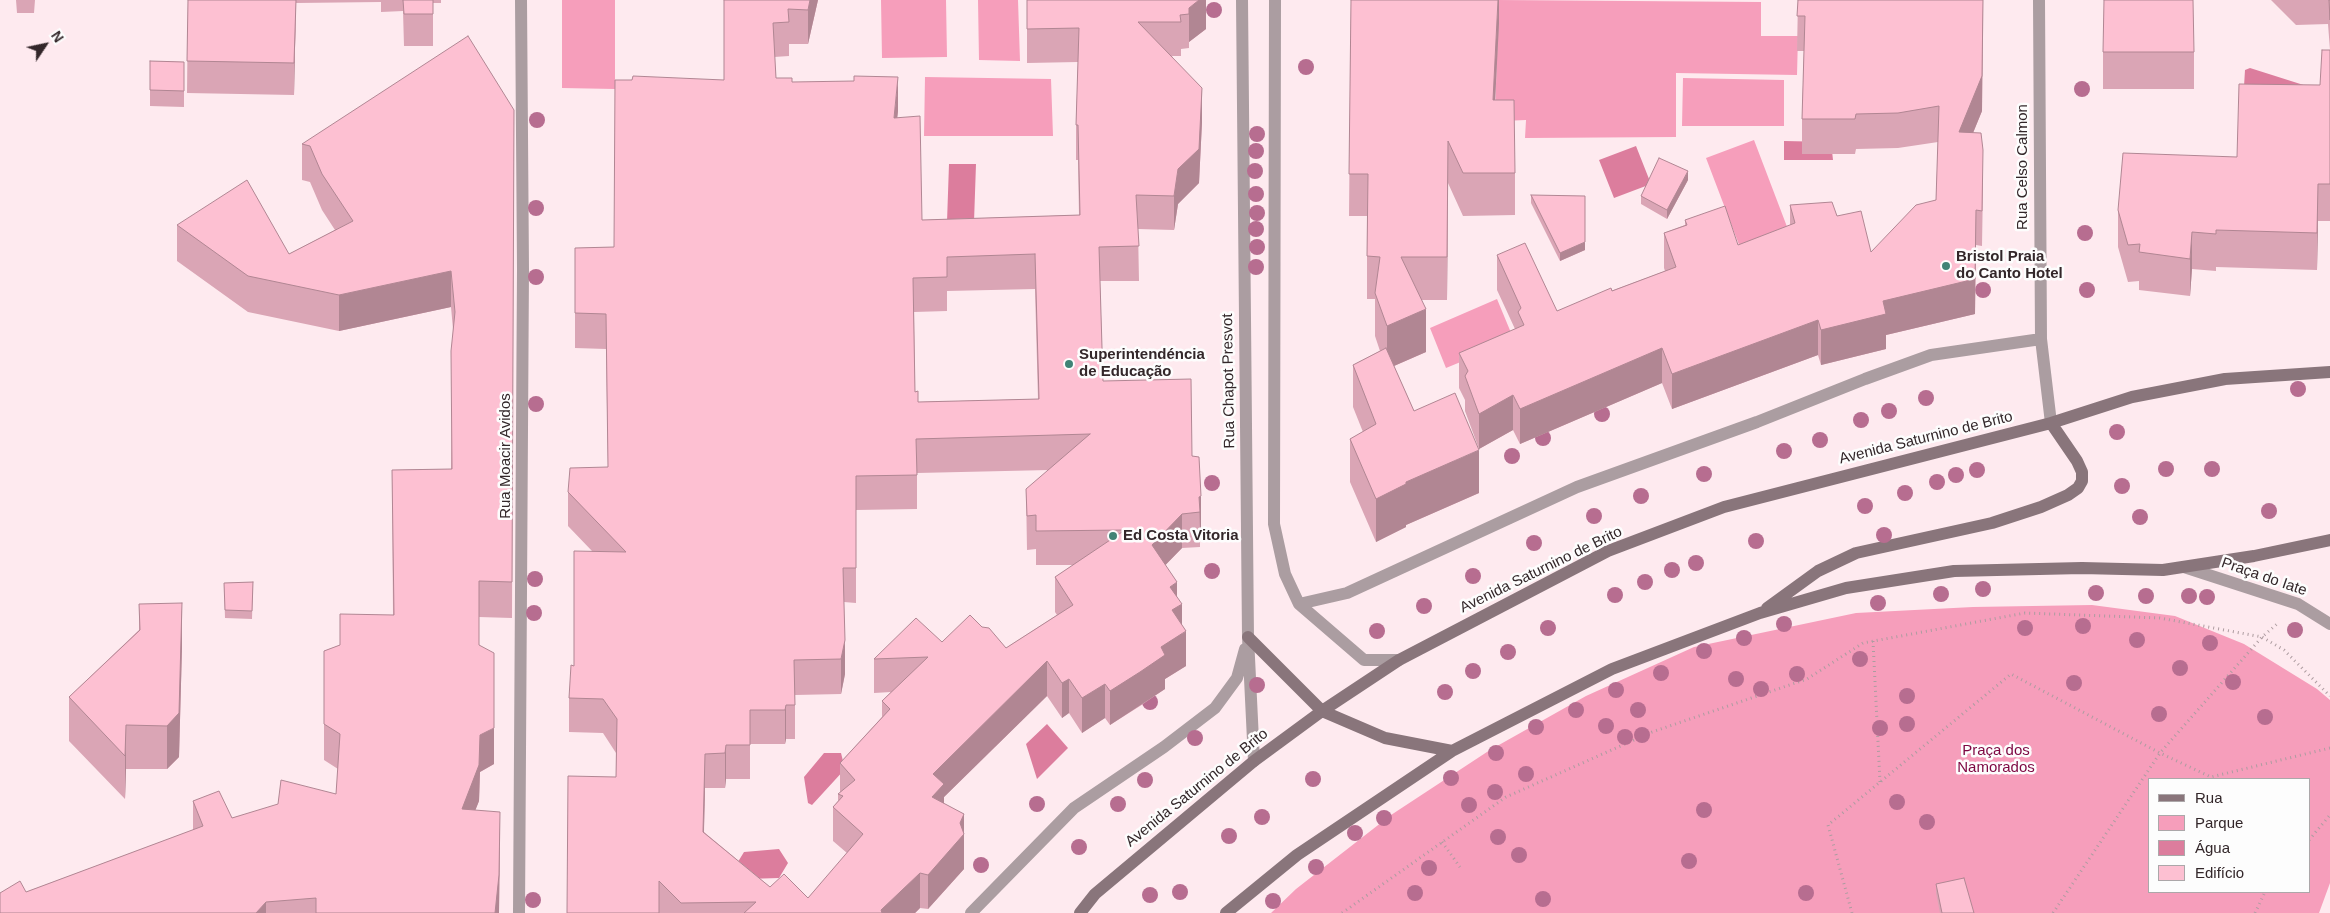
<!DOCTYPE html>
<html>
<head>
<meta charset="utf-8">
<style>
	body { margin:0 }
	#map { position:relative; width:2330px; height:913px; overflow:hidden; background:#feeaef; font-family:Helvetica,sans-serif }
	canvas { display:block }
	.legend { position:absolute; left:2148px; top:778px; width:162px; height:115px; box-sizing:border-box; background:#fdfdfd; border:1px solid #aca7a9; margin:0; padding:6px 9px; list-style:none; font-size:15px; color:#33272a }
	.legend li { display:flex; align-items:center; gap:10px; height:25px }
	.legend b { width:25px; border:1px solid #aca7a9 }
	.north { position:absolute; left:20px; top:20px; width:50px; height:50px; -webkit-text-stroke:4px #fdfdfd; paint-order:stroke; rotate:56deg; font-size:14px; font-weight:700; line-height:20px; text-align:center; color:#33272a }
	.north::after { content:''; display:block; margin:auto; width:18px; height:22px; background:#33272a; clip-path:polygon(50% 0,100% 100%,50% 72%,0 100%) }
</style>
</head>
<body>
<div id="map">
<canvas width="2330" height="913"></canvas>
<ul class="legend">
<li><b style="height:6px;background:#89757b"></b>Rua</li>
<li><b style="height:14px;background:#f69ebb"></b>Parque</li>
<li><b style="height:14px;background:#dc7d9d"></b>Água</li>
<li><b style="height:14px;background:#fdc0d2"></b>Edifício</li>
</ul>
<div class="north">N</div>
</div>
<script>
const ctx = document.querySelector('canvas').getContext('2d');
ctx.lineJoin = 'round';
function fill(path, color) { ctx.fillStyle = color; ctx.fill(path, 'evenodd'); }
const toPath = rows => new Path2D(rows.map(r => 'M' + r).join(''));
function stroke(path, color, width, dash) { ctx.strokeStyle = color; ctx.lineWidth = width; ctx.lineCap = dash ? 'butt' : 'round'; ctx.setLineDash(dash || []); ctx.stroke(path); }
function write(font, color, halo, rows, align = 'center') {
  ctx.font = font + ' Helvetica,sans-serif'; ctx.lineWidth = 5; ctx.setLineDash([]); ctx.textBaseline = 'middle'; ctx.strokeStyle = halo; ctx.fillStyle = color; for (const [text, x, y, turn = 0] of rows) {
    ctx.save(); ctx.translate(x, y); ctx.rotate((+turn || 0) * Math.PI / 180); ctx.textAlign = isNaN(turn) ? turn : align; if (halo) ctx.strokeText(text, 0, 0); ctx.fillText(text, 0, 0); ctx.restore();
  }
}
const green = toPath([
	[562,0,615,0,615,89,562,88],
	[881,0,946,0,947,57,882,58],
	[978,0,1018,0,1020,61,979,60],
	[1499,0,1761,2,1761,36,1798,36,1797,75,1676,73,1676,137,1525,138,1526,120,1503,121,1495,112],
	[925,77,1051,79,1053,136,924,136],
	[1683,78,1784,80,1784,126,1682,126],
	[1754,140,1789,232,1741,250,1706,158],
	[1497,299,1514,340,1446,368,1430,328],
	[2092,605,2175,616,2244,644,2317,689,2330,700,2330,883,2319,913,1271,913,1296,889,1391,815,1490,750,1586,696,1694,647,1856,613,1973,607],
	[2149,779,2309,779,2309,892,2149,892]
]);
const water = toPath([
	[2250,68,2313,88,2243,103,2245,70],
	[1784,141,1831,142,1833,160,1784,160],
	[1636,146,1651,184,1614,198,1599,160],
	[949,164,976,164,974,222,947,222],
	[1047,724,1068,748,1037,779,1026,744],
	[824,753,841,753,845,769,812,805,808,803,804,777],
	[779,849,788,863,779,878,746,879,733,870,744,852]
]);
const path = toPath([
	[1873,641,1880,782],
	[2309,840,2330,815],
	[1442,842,1460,867],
	[1342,913,1506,797,1652,732,1807,679,1863,643,2025,613,2160,618,2262,637,2284,650,2330,696],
	[1852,913,1828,825,2011,674,2160,753,2211,777,2330,748],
	[2053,913,2160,753,2262,637,2277,624],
	[2255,913,2265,892]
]);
const lane = toPath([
	[2184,567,2298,604,2330,624]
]);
const street = toPath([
	[1242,0,1248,637,1254,761],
	[1275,0,1274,524,1285,574,1299,604,1364,660,1399,660],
	[2039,0,2041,339,2051,423],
	[1299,604,1347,593,1577,487,1757,422,1865,379,1931,355,2041,339],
	[519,913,523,269,521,0],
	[971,913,1074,808,1164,747,1215,708,1237,678,1245,649]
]);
const secondary = toPath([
	[1767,608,1818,571,1856,553,1992,523,2041,507,2068,495,2078,488,2082,481,2082,472,2077,461,2051,423],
	[1248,637,1322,711,1385,738,1452,751],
	[1080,913,1095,894,1254,761,1322,711,1399,660,1608,551,1724,507,2051,423,2132,397,2225,379,2330,372],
	[1226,913,1297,855,1452,751,1612,669,1760,613,1846,588,1954,571,2082,568,2163,570,2254,556,2330,540]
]);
const trees = [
	[1214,10],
	[1306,67],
	[2082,89],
	[537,120],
	[1257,134],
	[1256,151],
	[1255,171],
	[1256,194],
	[536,208],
	[1257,213],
	[1256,229],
	[2085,233],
	[1257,247],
	[1256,267],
	[536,277],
	[1983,290],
	[2087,290],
	[2298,389],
	[1926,398],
	[536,404],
	[1889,411],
	[1602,414],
	[1861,420],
	[2117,432],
	[1543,438],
	[1820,440],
	[1784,451],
	[1512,456],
	[2166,469],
	[2212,469],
	[1977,470],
	[1704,474],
	[1956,475],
	[1937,482],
	[1212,483],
	[2122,486],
	[1905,493],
	[1641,496],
	[1865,506],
	[2269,511],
	[1594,516],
	[2140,517],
	[1884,535],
	[1756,541],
	[1534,543],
	[1696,563],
	[1672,570],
	[1212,571],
	[1473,576],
	[535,579],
	[1645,582],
	[1983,589],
	[2096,593],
	[1941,594],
	[1615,595],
	[2146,596],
	[2189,596],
	[2207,597],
	[1878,603],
	[1424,606],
	[534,613],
	[1784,624],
	[2083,626],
	[1548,628],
	[2025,628],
	[2295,630],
	[1377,631],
	[1744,638],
	[2137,640],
	[2210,643],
	[1704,651],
	[1508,652],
	[1860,659],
	[2180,668],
	[1473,671],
	[1661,673],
	[1797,674],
	[1736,679],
	[2233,682],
	[2074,683],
	[1257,685],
	[1761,689],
	[1616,690],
	[1445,692],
	[1907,696],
	[1150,702],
	[1576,710],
	[1638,710],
	[2159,714],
	[2265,717],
	[1907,724],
	[1606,726],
	[1536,727],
	[1880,728],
	[1642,735],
	[1625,737],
	[1195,738],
	[1496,753],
	[1526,774],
	[1451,778],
	[1313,779],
	[1145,780],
	[1495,792],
	[1897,802],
	[1037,804],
	[1118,804],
	[1469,805],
	[1704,810],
	[1262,817],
	[1384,818],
	[1927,822],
	[1355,833],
	[1229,836],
	[1498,837],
	[1079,847],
	[1519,855],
	[1689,861],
	[981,865],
	[1316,867],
	[1429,868],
	[1180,892],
	[1415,893],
	[1806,893],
	[1150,895],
	[1543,899],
	[533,900],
	[1273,901]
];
const wall = toPath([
	[16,0,35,0,34,13,17,13],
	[188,0,441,0,441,3,433,3,433,46,404,46,403,11,381,12,381,2,296,3,294,95,187,93],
	[724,0,818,0,808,44,789,44,789,56,774,57,776,78,792,82,898,111,897,117,922,220,1079,215,1078,160,1076,160,1076,125,1078,62,1027,63,1027,0,1206,0,1206,29,1189,42,1189,48,1181,49,1181,56,1172,56,1202,122,1199,183,1178,204,1174,230,1138,229,1139,281,1100,281,1103,381,1192,456,1199,457,1201,530,1200,531,1200,547,1182,548,1165,565,1177,597,1182,625,1186,666,1165,679,1165,689,1140,706,1110,725,1105,718,1082,733,1069,713,1062,718,1047,696,944,797,944,804,964,814,964,869,928,909,920,908,915,913,567,913,616,777,616,753,603,733,569,732,569,698,592,551,568,526,568,492,608,467,606,349,575,348,575,248,614,247,724,80],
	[1035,289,1038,399,918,402,915,392,914,312,947,311,947,291],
	[1049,470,1026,489,1027,550,1036,549,1036,565,1073,565,1055,577,1055,612,1057,615,1006,648,982,627,942,642,874,659,874,693,891,692,882,701,882,717,840,763,840,793,838,794,838,801,833,807,833,841,847,853,808,898,770,887,704,832,705,788,725,788,726,779,750,779,750,744,785,744,786,739,795,739,795,695,841,694,845,674,844,602,856,603,856,510,917,509,917,473],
	[1351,0,1605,0,1499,0,1499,23,1495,100,1515,173,1515,215,1463,216,1448,183,1447,300,1421,300,1426,352,1394,366,1414,411,1479,493,1406,525,1406,527,1376,542,1350,482,1350,439,1363,432,1353,407,1353,365,1380,351,1375,336,1375,299,1367,299,1367,216,1349,216],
	[1798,0,1983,0,1982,111,1973,133,1983,185,1982,246,1976,245,1975,314,1886,335,1886,349,1821,365,1818,355,1672,409,1662,383,1520,444,1513,430,1479,449,1465,411,1465,400,1459,388,1459,353,1515,329,1497,290,1497,255,1557,311,1665,271,1664,268,1664,233,1685,225,1685,220,1738,245,1790,225,1790,205,1837,216,1871,252,1936,200,1938,142,1898,148,1856,149,1855,154,1802,154,1802,119,1804,51,1797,51],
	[2271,0,2330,0,2330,221,2318,221,2317,270,2216,267,2216,271,2192,269,2190,296,2139,290,2139,281,2128,282,2118,247,2118,210,2237,157,2320,85,2330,50,2328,24,2296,25],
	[2103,52,2194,52,2194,89,2103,89],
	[150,61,184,62,184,107,150,106],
	[514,110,512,618,479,617,479,645,494,764,480,772,479,801,475,810,500,848,499,913,0,913,26,892,193,830,193,801,232,818,336,794,338,769,324,760,324,651,340,645,393,615,392,470,451,469,453,329,451,307,339,331,248,312,177,261,177,225,289,254,335,230,322,210,310,182,302,180,302,144],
	[1688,180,1667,219,1641,204,1641,196],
	[1531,195,1585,250,1560,261,1531,203],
	[253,582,252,619,225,618,224,583],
	[139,604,182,647,179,757,167,769,126,769,125,799,69,741,69,697,139,630],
	[1936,884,1974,913,1940,913,1936,893]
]);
const shadedWall = toPath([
	[296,0,294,95,294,63],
	[810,0,818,0,808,44,808,10],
	[1199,0,1206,0,1206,29,1189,42,1189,8],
	[1498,0,1499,0,1499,23,1493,142,1493,100],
	[1983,0,1982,111,1959,167,1959,132],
	[898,77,898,111,894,152,894,118],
	[1202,88,1202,122,1199,183,1178,204,1174,230,1174,196,1178,169],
	[1448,141,1448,183,1447,300,1447,257],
	[1688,171,1688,180,1667,219,1667,210],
	[2318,184,2318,221,2317,270,2317,233],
	[1976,210,1975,314,1886,335,1886,349,1821,365,1821,330,1883,301],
	[2192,232,2192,269,2190,296,2190,259],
	[1585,242,1585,250,1560,261,1560,253],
	[451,271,451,307,339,331,339,295],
	[1426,309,1426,352,1387,369,1387,326],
	[1818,320,1818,355,1672,409,1672,374],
	[1662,348,1662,383,1520,444,1520,409],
	[1513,395,1513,430,1479,449,1479,414],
	[1479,450,1479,493,1406,525,1406,527,1376,542,1376,499,1406,482],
	[1201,496,1201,530,1200,531,1199,497],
	[1182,514,1182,548,1152,579,1152,545],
	[1177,582,1177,607,1182,604,1182,634,1186,631,1186,666,1165,679,1165,689,1110,725,1110,691,1161,647,1170,587],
	[182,603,182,647,179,757,167,769,167,726],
	[845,640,845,674,841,694,841,659],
	[1047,661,1047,696,944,797,944,819,932,797,933,774],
	[1069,679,1069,713,1062,718,1062,683],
	[1105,684,1105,718,1082,733,1082,698],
	[786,705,786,739,785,744,785,710],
	[126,725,126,769,125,799,125,756],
	[494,728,494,764,480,772,479,801,462,845,462,809,480,735],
	[726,745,726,779,725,788,725,753],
	[705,754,705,788,703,866,703,832],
	[500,812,499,911,499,913,495,913],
	[964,814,964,869,928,909,928,875,960,823],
	[920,873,920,908,915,913,881,913,881,910],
	[266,902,266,913,256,913]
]);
const building = toPath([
	[188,0,296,0,294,63,187,61,188,0],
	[403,0,433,0,433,14,404,14,403,0],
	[724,0,810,0,808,10,788,9,789,22,773,23,776,78,792,78,792,82,854,81,854,76,898,77,894,118,920,116,922,220,1080,215,1078,125,1076,125,1079,28,1027,29,1027,0,1199,0,1189,8,1189,14,1180,15,1181,22,1138,22,1202,88,1199,149,1178,169,1174,196,1136,195,1139,246,1099,247,1103,381,1191,379,1192,456,1199,457,1201,496,1199,497,1200,512,1182,514,1152,545,1177,582,1170,587,1182,604,1172,610,1186,631,1161,647,1165,655,1140,672,1110,691,1105,684,1082,698,1069,679,1062,683,1047,661,933,774,944,784,932,797,964,814,960,823,964,834,928,875,920,873,881,910,882,913,744,913,756,902,681,903,659,881,659,913,567,913,568,776,616,777,617,719,603,699,569,698,571,665,574,666,574,551,626,552,568,492,570,468,608,467,606,314,575,313,575,248,614,247,615,80,632,80,633,76,724,80,724,0],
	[1035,254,1039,399,918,402,918,391,915,392,913,278,947,277,947,257,1035,254],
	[1090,434,1026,489,1027,516,1036,515,1036,531,1125,530,1055,577,1073,605,1006,648,989,628,982,627,970,615,942,642,916,618,874,659,928,657,882,701,890,709,840,763,855,780,838,794,843,796,833,807,863,834,808,898,784,874,770,887,703,832,705,754,725,753,726,745,750,745,750,710,785,710,786,705,795,705,794,660,841,659,845,640,843,568,856,568,856,476,917,475,916,439,1090,434],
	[1351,0,1498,0,1493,100,1514,100,1515,173,1463,173,1448,141,1447,257,1401,257,1426,309,1387,326,1375,293,1380,257,1367,256,1368,174,1349,174,1351,0],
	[1798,0,1983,0,1982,76,1959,132,1981,133,1983,150,1982,211,1976,210,1975,279,1883,301,1886,314,1821,330,1818,320,1672,374,1662,348,1520,409,1513,395,1479,414,1465,376,1468,371,1459,353,1524,325,1518,312,1521,308,1497,255,1525,243,1557,311,1611,288,1612,291,1676,267,1664,233,1687,225,1685,220,1725,206,1738,245,1795,223,1790,205,1832,202,1837,216,1861,211,1871,252,1916,205,1936,200,1939,106,1898,113,1856,114,1855,119,1802,119,1805,16,1797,16,1798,0],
	[2104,0,2193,0,2194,52,2103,52,2104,0],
	[2329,0,2330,0,2330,20,2329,0],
	[468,36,514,110,512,582,479,581,479,645,494,653,494,728,480,735,479,765,462,809,500,812,499,875,495,913,316,913,316,898,266,902,256,913,0,913,0,893,20,881,26,892,203,826,193,801,219,791,232,818,278,804,281,780,336,794,340,734,324,724,324,651,340,645,340,614,394,615,392,470,452,469,451,351,455,312,451,271,339,295,248,276,177,225,247,180,289,254,353,221,322,174,310,146,302,144,468,36],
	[2322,50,2330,50,2330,184,2318,184,2317,233,2216,230,2216,234,2192,232,2190,259,2139,252,2140,244,2128,245,2118,210,2123,153,2237,157,2239,84,2320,85,2322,50],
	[150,61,184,62,184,91,150,90,150,61],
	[1659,158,1688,171,1667,210,1641,196,1659,158],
	[1531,195,1585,196,1585,242,1560,253,1531,195],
	[1386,348,1414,411,1455,393,1479,450,1406,482,1406,484,1376,499,1350,439,1376,424,1353,365,1386,348],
	[253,582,252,611,225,610,224,583,253,582],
	[182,603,179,713,167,726,126,725,125,756,69,697,140,630,139,604,182,603],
	[1964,878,1974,913,1942,913,1936,884,1964,878]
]);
const markers = [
	[1946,266,5,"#408376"],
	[1069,364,5,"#408376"],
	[1113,536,5,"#408376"]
];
const streetNames = [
	["Rua Celso Calmon",2023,167,-90],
	["Rua Chapot Presvot",1229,381,-91],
	["Avenida Saturnino de Brito",1926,438,-14],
	["Rua Moacir Avidos",506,456,-90],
	["Avenida Saturnino de Brito",1541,570,-26],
	["Praça do Iate",2264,577,19],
	["Avenida Saturnino de Brito",1197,788,-39]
];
const poiNames = [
	["Bristol Praia",1956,257],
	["do Canto Hotel",1956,274],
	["Superintendéncia",1079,355],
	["de Educação",1079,372],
	["Ed Costa Vitoria",1123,536]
];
const parkNames = [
	["Praça dos",1996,751],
	["Namorados",1996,768]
];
fill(green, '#f69ebb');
fill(water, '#dc7d9d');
stroke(path, '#ad9ca0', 3, [1, 4]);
stroke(lane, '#ab9da1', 12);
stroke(street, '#ab9da1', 12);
stroke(secondary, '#89757b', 12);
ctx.fillStyle = '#b76d90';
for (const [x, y] of trees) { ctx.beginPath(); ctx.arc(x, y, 8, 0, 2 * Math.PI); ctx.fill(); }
fill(wall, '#daa5b5');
fill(shadedWall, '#b18693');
fill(building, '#fdc0d2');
stroke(building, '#b18693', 1);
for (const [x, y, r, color] of markers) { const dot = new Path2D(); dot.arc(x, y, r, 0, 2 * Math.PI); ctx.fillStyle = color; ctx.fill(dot); stroke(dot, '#fdfdfd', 2); }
write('15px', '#33272a', '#fdfdfd', streetNames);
write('bold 15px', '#33272a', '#fdfdfd', poiNames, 'left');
write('15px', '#7d0742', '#fdfdfd', parkNames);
</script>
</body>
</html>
